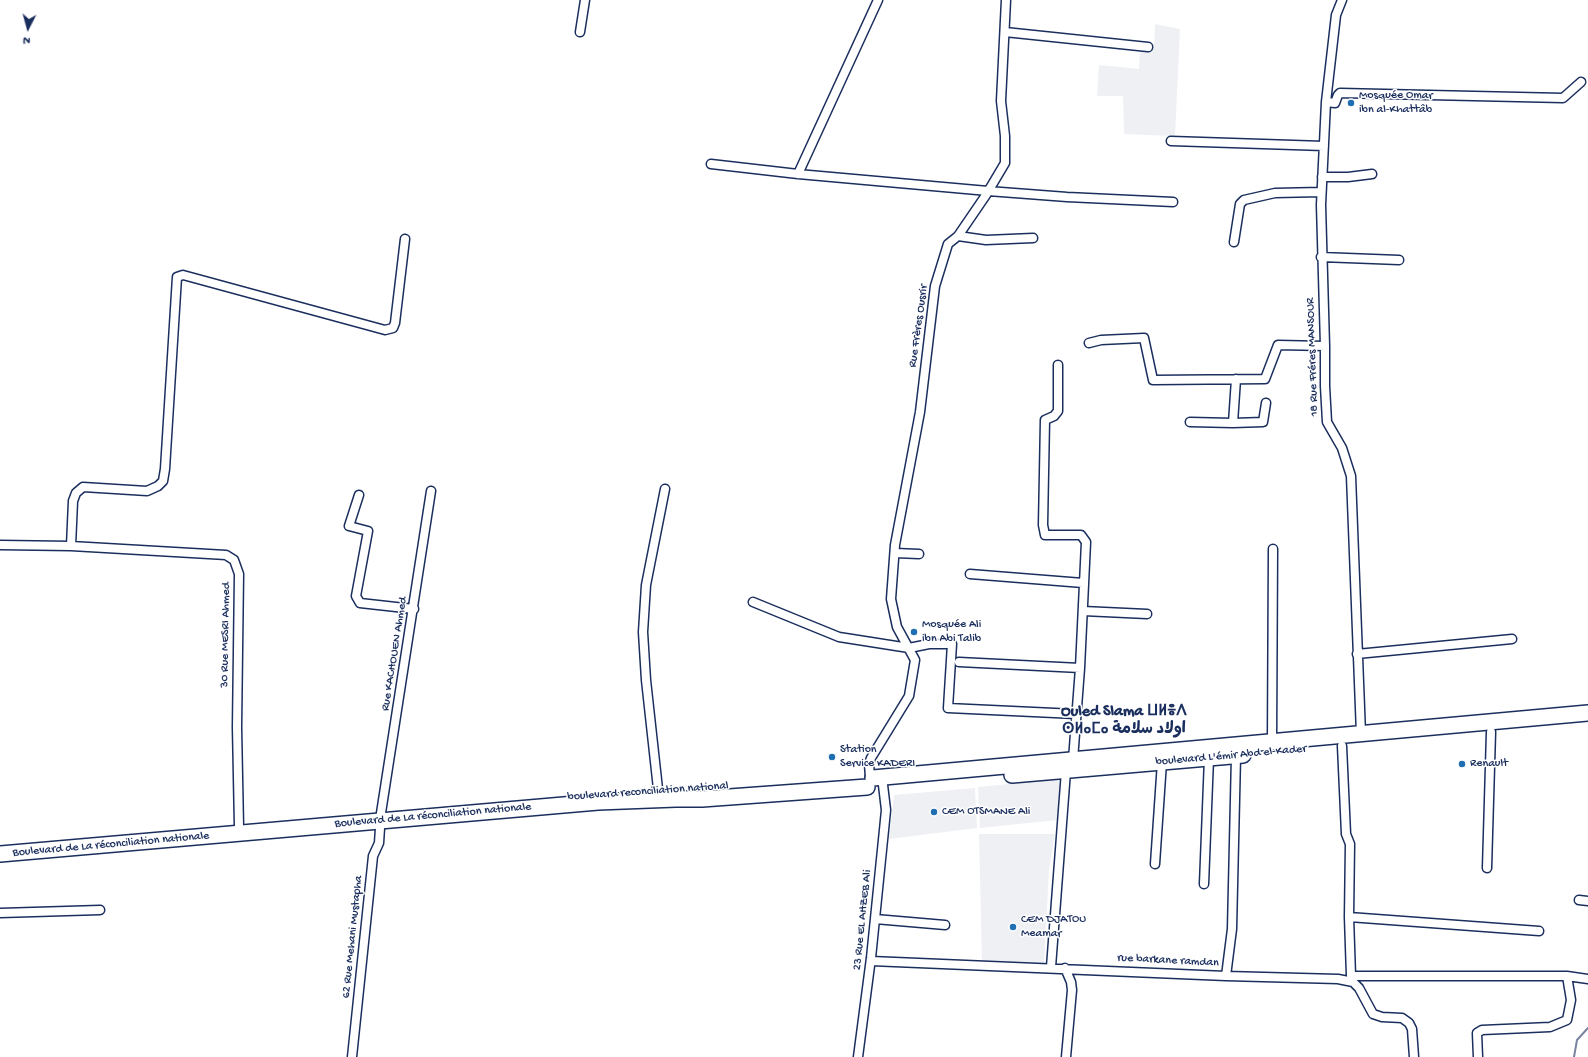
<!DOCTYPE html>
<html>
<head>
<meta charset="utf-8">
<style>
	body { margin:0 }
	#map { position:relative; width:1588px; height:1057px; overflow:hidden; background:#fff; font-family:"Gochi Hand",sans-serif }
	canvas { display:block }
	.north { position:absolute; left:8px; top:8px; width:40px; height:40px; -webkit-text-stroke:3px #fff; paint-order:stroke; rotate:186deg; font-size:11px; font-weight:700; line-height:16px; text-align:center; color:#1b2f5e }
	.north::after { content:''; display:block; margin:auto; width:14px; height:18px; background:#1b2f5e; clip-path:polygon(50% 0,100% 100%,50% 72%,0 100%) }
</style>
</head>
<body>
<div id="map">
<canvas width="1588" height="1057"></canvas>
<div class="north">N</div>
</div>
<script>
const ctx = document.querySelector('canvas').getContext('2d');
ctx.lineJoin = 'round';
function fill(path, color) { ctx.fillStyle = color; ctx.fill(path, 'evenodd'); }
const toPath = rows => new Path2D(rows.map(r => 'M' + r).join(''));
function stroke(path, color, width, dash) { ctx.strokeStyle = color; ctx.lineWidth = width; ctx.lineCap = dash ? 'butt' : 'round'; ctx.setLineDash(dash || []); ctx.stroke(path); }
function write(font, color, halo, rows, align = 'center') {
  ctx.font = font + ' "Gochi Hand","Playpen Sans Arabic","Noto Sans Tifinagh",sans-serif'; ctx.lineWidth = 3; ctx.setLineDash([]); ctx.textBaseline = 'middle'; ctx.strokeStyle = halo; ctx.fillStyle = color; for (const [text, x, y, turn = 0] of rows) {
    ctx.save(); ctx.translate(x, y); ctx.rotate((+turn || 0) * Math.PI / 180); ctx.textAlign = isNaN(turn) ? turn : align; if (halo) ctx.strokeText(text, 0, 0); ctx.fillText(text, 0, 0); ctx.restore();
  }
}
const built = toPath([
	[1155,24,1180,29,1175,136,1124,134,1123,96,1097,96,1099,65,1139,69,1140,49,1154,48],
	[1060,779,1057,820,980,828,978,787],
	[975,788,977,828,889,839,894,795],
	[979,834,1055,834,1049,870,1044,965,982,961]
]);
const stream = toPath([
	[1574,1057,1577,1040,1588,1028]
]);
const street = toPath([
	[1342,0,1336,15,1326,102,1321,205,1325,346,1325,386,1327,422,1342,448,1351,476,1361,734],
	[580,32,585,0],
	[1005,32,1148,47],
	[1326,102,1335,103,1338,95,1340,93,1563,98,1581,82],
	[1171,141,1324,146],
	[711,164,798,174,988,191,1067,197,1173,202],
	[798,174,878,0],
	[1322,177,1348,177,1372,174],
	[958,236,986,240,1033,238],
	[1234,242,1240,204,1244,200,1275,193,1321,192],
	[1321,257,1399,260],
	[1089,343,1101,340,1144,338,1153,380,1265,379,1278,345,1325,346],
	[1058,365,1058,411,1054,416,1045,420,1043,525,1045,535,1081,535,1086,542,1080,668,1073,760],
	[1190,422,1233,423,1236,379],
	[1233,423,1263,422,1266,403],
	[359,495,349,526,368,531,356,596,360,603,414,609],
	[0,545,71,546,226,555,234,560,239,574,237,727,239,827],
	[71,546,73,501,76,493,83,487,147,491,158,486,163,481,165,469,177,277,183,275,385,330,393,328,395,323,405,239],
	[895,553,919,554],
	[970,574,1083,583],
	[753,602,839,637,909,648,929,644,952,644,948,708,1076,714],
	[1083,611,1147,614],
	[1357,654,1512,639],
	[959,662,1080,668],
	[1272,742,1273,549],
	[1342,746,1346,834,1350,844,1349,917,1351,976,1567,976,1571,1000,1567,1020,1550,1027,1482,1030,1477,1033,1478,1057],
	[870,777,869,764,871,758,909,696,915,660,897,627,891,599,895,545,920,412,935,286,948,244,958,236,986,195,1005,163,1005,136,1001,101,1006,0],
	[658,789,646,680,643,632,646,585,665,489],
	[1155,864,1162,762],
	[1487,868,1491,732],
	[1204,884,1209,758],
	[1579,900,1588,901],
	[0,913,100,910],
	[1349,917,1539,931],
	[875,919,945,925],
	[871,961,1226,976,1338,979,1353,982,1359,988,1373,1014,1382,1017,1402,1018,1409,1023,1412,1029,1414,1057],
	[1051,967,1066,771],
	[1065,968,1071,982,1072,990,1066,1057],
	[1226,976,1232,929,1236,756],
	[1567,976,1588,979],
	[352,1057,373,856,379,843,381,813,431,491],
	[858,1057,871,958,884,830,886,810,883,785]
]);
const highway = toPath([
	[1012,775,1243,755],
	[873,778,1588,713],
	[0,854,598,802,676,799,702,799,867,787]
]);
const markers = [
	[1351,103,4,"#1f6fb2"],
	[914,632,4,"#1f6fb2"],
	[832,757,4,"#1f6fb2"],
	[1462,764,4,"#1f6fb2"],
	[934,812,4,"#1f6fb2"],
	[1013,927,4,"#1f6fb2"]
];
const poiNames = [
	["Mosquée Omar",1359,96],
	["ibn al-Khattâb",1359,110],
	["Mosquée Ali",922,625],
	["ibn Abi Talib",922,639],
	["Station",840,750],
	["Service KADERI",840,764],
	["Renault",1470,764],
	["CEM OTSMANE Ali",942,812],
	["CEM DJATOU",1021,920],
	["Meamar",1021,934]
];
const streetNames = [
	["Rue Frères Ousrir",919,326,-82],
	["18 Rue Fréres MANSOUR",1313,357,-92],
	["30 Rue MESRI Ahmed",226,635,-89],
	["Rue KACHOUEN Ahmed",395,654,-81],
	["boulevard L'émir Abd el-Kader",1231,756,-5],
	["boulevard reconciliation national",648,792,-4],
	["Boulevard de La réconciliation nationale",433,816,-5],
	["Boulevard de La réconciliation nationale",111,845,-5],
	["23 Rue EL AHZEB Ali",863,920,-84],
	["62 Rue Mehani Mustapha",353,937,-84],
	["rue barkane ramdan",1168,961,3]
];
const districtNames = [
	["Ouled Slama ⵡⵍⴻⴷ",1124,713],
	["ⵙⵍⴰⵎⴰ اولاد سلامة",1124,731]
];
fill(built, '#eff0f4');
stroke(stream, '#77839f', 2);
stroke(street, '#1b2f5e', 11);
stroke(highway, '#1b2f5e', 18);
stroke(street, '#fff', 8);
stroke(highway, '#fff', 15);
for (const [x, y, r, color] of markers) { const dot = new Path2D(); dot.arc(x, y, r, 0, 2 * Math.PI); ctx.fillStyle = color; ctx.fill(dot); stroke(dot, '#fff', 1.5); }
write('12px', '#1b2f5e', '#fff', poiNames, 'left');
write('12px', '#1b2f5e', '#fff', streetNames);
write('bold 16px', '#1b2f5e', '#fff', districtNames);
</script>
</body>
</html>
